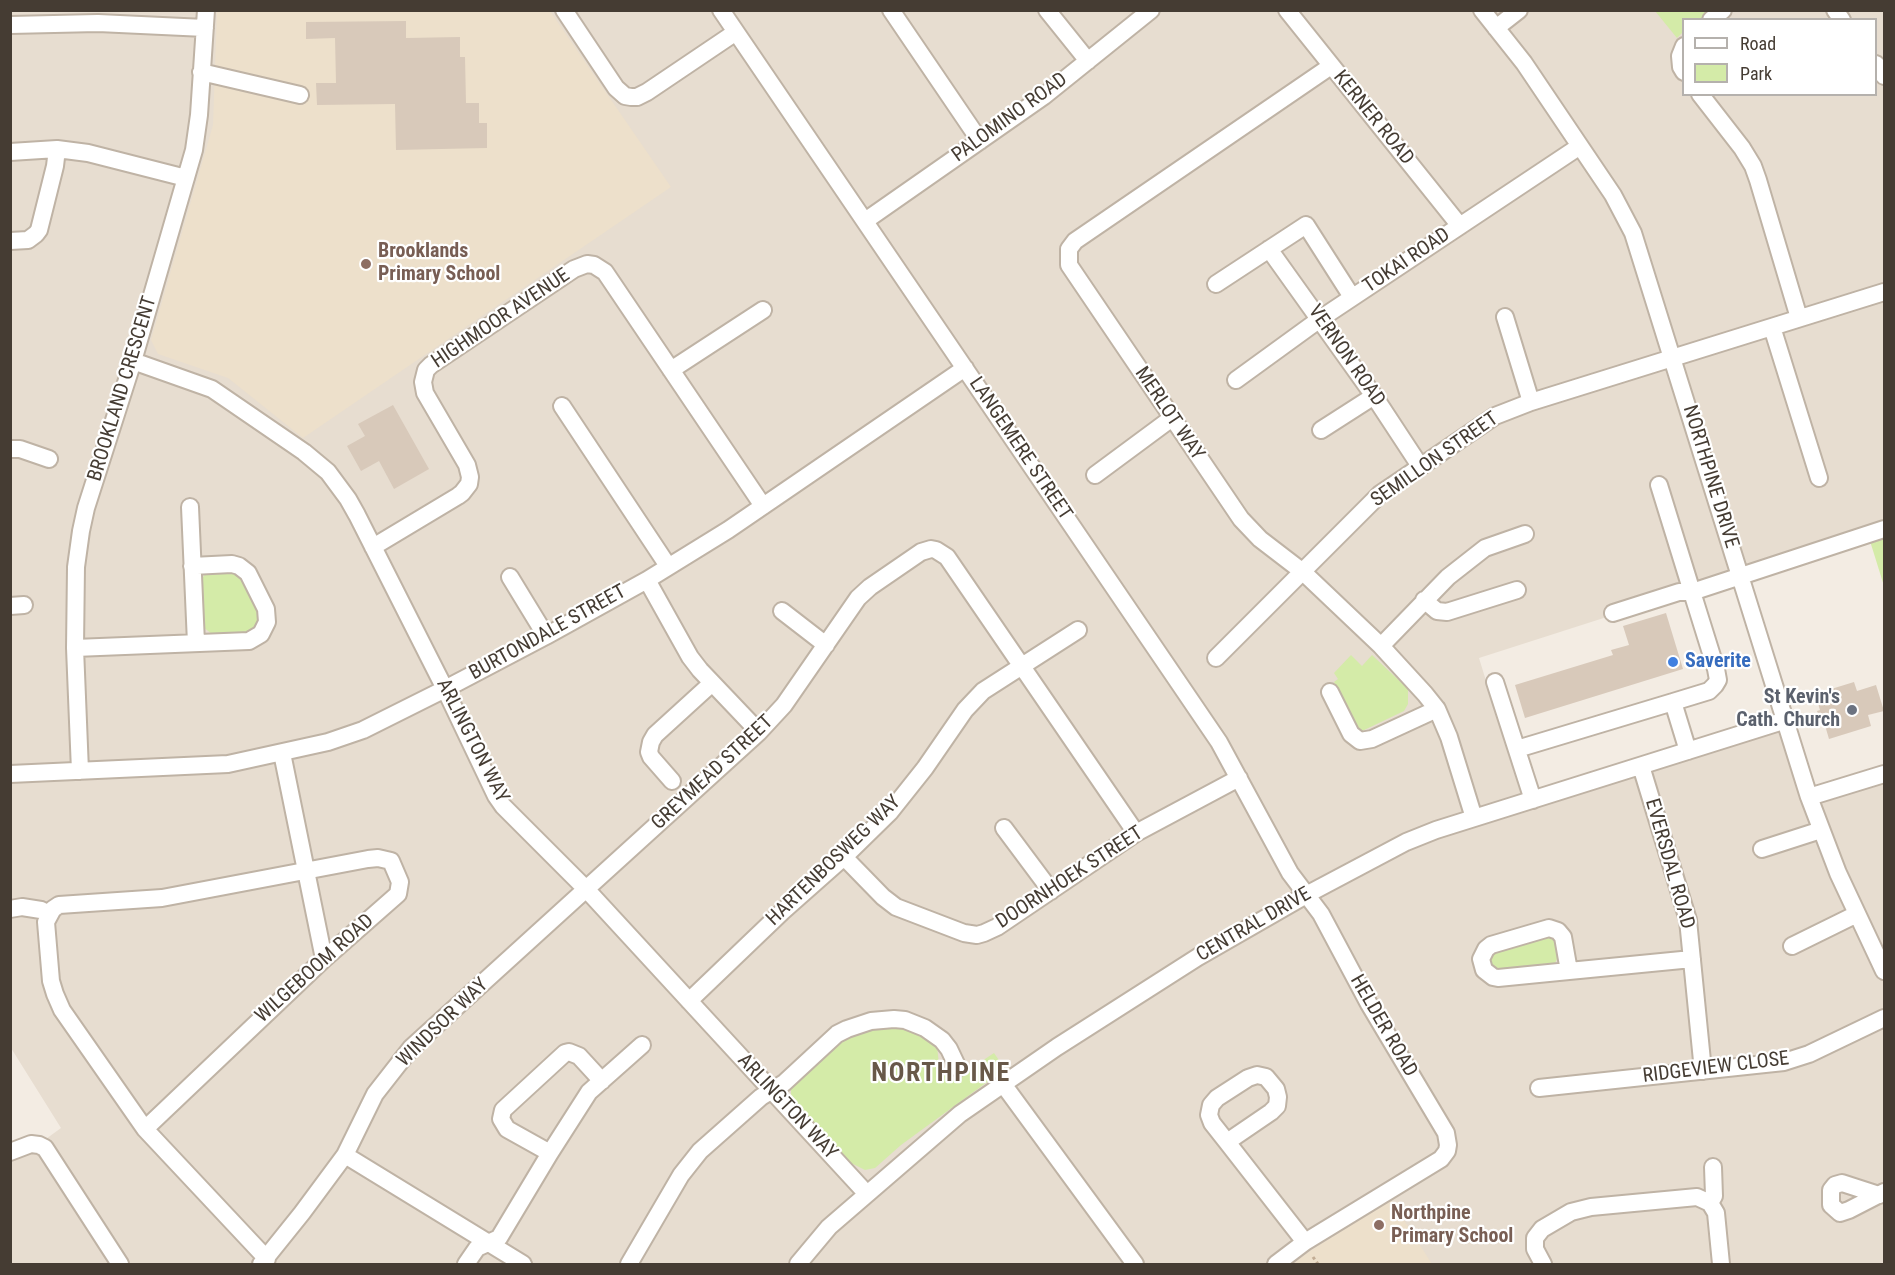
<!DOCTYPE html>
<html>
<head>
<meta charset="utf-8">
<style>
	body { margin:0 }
	#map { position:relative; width:1895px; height:1275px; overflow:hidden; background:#f3ece3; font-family:"Roboto Condensed",sans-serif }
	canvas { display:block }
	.frame { position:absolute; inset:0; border:12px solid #453c33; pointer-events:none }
	.legend { position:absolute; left:1682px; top:18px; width:195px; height:78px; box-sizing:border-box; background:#fff; border:2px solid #b5b1ad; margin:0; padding:8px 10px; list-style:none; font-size:18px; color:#453c33 }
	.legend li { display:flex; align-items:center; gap:12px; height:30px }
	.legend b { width:30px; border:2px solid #b5b1ad }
</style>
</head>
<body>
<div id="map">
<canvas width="1895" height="1275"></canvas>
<div class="frame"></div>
<ul class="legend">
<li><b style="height:8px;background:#fff"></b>Road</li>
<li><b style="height:16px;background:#d4eba8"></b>Park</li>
</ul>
</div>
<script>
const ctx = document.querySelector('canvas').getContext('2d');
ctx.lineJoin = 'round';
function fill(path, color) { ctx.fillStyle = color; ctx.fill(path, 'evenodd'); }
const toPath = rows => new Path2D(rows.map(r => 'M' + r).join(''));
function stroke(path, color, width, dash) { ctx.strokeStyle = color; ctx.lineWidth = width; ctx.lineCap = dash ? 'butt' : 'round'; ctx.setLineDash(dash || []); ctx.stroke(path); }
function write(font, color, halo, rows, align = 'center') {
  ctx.font = font + ' "Roboto Condensed",sans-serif'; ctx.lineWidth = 4.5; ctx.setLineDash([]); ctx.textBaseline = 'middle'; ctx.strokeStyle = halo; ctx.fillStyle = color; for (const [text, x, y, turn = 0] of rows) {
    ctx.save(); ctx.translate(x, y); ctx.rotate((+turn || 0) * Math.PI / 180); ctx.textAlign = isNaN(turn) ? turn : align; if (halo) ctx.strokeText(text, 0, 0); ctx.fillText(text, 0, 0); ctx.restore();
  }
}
const residential = toPath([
	[11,11,1884,11,1884,528,1479,658,1523,801,1786,719,1812,794,1884,772,1884,1264,11,1264,11,1151,39,1144,61,1128,11,1048],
	[1684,20,1876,20,1876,94,1684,94]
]);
const education = toPath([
	[217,11,550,11,671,187,303,438,228,378,158,354,151,340,213,125],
	[1391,1200,1432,1264,1293,1264,1310,1251]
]);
const green = toPath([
	[1655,11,1711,11,1700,19,1684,20,1683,32,1677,38],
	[1884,536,1884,586,1870,541],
	[229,569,241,574,261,615,256,629,246,634,212,634,203,627,200,581,207,572],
	[1351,655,1362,666,1372,655,1408,689,1408,704,1404,711,1360,732,1334,682,1338,679,1334,673],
	[1546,936,1556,942,1560,953,1555,963,1550,966,1499,972,1491,969,1489,954],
	[901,1026,923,1033,937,1046,939,1064,950,1080,952,1081,994,1053,1005,1069,901,1145,875,1168,865,1170,853,1164,851,1166,791,1100,791,1088,839,1039,863,1029]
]);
const building = toPath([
	[406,21,406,38,460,37,460,57,465,57,466,103,479,103,479,123,487,123,487,148,396,150,395,104,317,105,316,83,336,83,335,38,306,39,306,22],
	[393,405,429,469,394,489,379,461,361,471,347,446,365,436,358,424],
	[1666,613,1683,669,1525,718,1515,685,1613,655,1611,650,1629,645,1623,626],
	[1854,682,1857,691,1876,685,1884,711,1868,715,1871,726,1829,739,1824,722,1821,723,1817,711,1820,710,1815,694]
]);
const path = toPath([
	[1313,1257,1318,1264]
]);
const minor = toPath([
	[564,10,616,88,625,96,631,97,637,97,647,92,736,32],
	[721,10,1219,742,1290,873,1321,914,1369,1004,1446,1133,1448,1145,1447,1151,1441,1159,1305,1242,1276,1264],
	[891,10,980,141],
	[1047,10,1088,61],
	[1287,10,1460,226],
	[1482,10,1524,63,1613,195,1633,233,1809,797,1838,873,1884,971],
	[1835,10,1842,20],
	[1711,20,1723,10],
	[10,25,98,23,205,28],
	[1496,28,1519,10],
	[1684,46,1680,56,1681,67,1684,72],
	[1876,64,1884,76],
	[1331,66,1075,241,1069,249,1069,265,1241,519,1260,539,1303,572,1381,646,1425,694,1437,709,1449,737,1474,818],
	[201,72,300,95],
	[1700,94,1742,148,1753,166,1758,180,1799,318],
	[10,152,57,149,88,153,186,178],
	[865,221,1044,96,1151,10],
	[10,241,28,240,36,234,39,230,55,166,57,149],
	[1269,249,1374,396,1420,466],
	[1216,284,1306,225,1352,297],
	[1505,317,1531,402],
	[1772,327,1819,478],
	[133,361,212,389,304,452,328,472,348,499,357,515,445,689,496,796,503,806,587,890,867,1194],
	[671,370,763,310],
	[1236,380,1320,319,1580,146],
	[562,406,668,566],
	[1321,430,1374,396],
	[10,449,20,449,49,459],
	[1095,475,1172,418],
	[190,507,196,643],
	[373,547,458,496,462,493,469,484,470,477,467,465,425,393,423,382,426,370,431,365,574,269,587,264,594,265,605,272,763,506],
	[510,577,546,636],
	[647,580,690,657,700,670,759,732],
	[1424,600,1437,611,1447,612,1517,590],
	[10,606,24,605],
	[782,611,826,645],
	[1613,613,1679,592,1692,592,1659,485],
	[1381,646,1448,577,1485,548,1525,534],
	[75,648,249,641,261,634,267,622,266,609,248,573,239,566,232,564,192,566],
	[1216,658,1380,494,1495,416,1531,402,1884,292],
	[1495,682,1533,800],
	[1330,692,1351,734,1360,741,1372,739,1437,709],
	[1517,749,1673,702],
	[1688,751,1673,702,1709,691,1715,685,1718,680,1716,669,1692,592,1884,529],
	[282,753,324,959],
	[1641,766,1688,920,1703,1071],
	[80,771,75,648,76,567,81,531,86,508,133,361,194,150,199,115,206,10],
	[10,774,228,764,328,742,363,730,445,689,546,636,647,580,728,530,965,368],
	[672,781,651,757,649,752,651,742,655,735,711,684],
	[1809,797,1884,774],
	[1004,828,1051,891],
	[1762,849,1821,830],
	[844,857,883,897,896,907,964,933,977,935,984,933,997,927,1136,833,1239,778],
	[10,909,22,907,41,910,49,914],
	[1792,946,1857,914],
	[1569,971,1563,937,1558,931,1549,928,1491,945,1486,949,1481,959,1484,970,1493,977,1498,978,1569,971,1692,959],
	[689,1001,783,911,844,857,890,812,925,768,965,710,983,691,1078,630],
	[1003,1084,1135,1264],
	[1539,1088,1784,1062,1809,1054,1884,1018],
	[145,1129,324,959,398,894,400,882,391,861,378,858,368,859,162,898,59,905,53,909,46,922,51,981,55,994,62,1010,145,1129,267,1259],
	[1227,1142,1271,1112,1277,1106,1278,1097,1276,1089,1266,1077,1257,1075,1248,1078,1217,1098,1211,1105,1209,1115,1212,1123,1227,1142,1305,1242],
	[10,1152,31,1144,39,1145,45,1148,120,1264],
	[550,1153,507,1129,501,1119,503,1110,565,1053,569,1052,579,1056,602,1081],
	[345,1155,523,1264],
	[1879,1195,1842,1183,1835,1185,1831,1190,1831,1205,1840,1213,1849,1210,1884,1192],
	[1710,1203,1714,1196,1713,1167],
	[261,1264,302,1213,345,1155,375,1094,411,1048,759,732,784,705,858,598,870,587,921,552,931,549,936,550,947,557,1136,833],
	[466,1264,477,1248,499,1238,550,1153,589,1092,642,1045],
	[629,1264,681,1175,700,1151,761,1097,784,1083,837,1034,847,1029,871,1021,894,1019,905,1020,925,1028,942,1040,949,1049,958,1068],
	[798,1264,829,1227,960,1114,1057,1047,1198,957,1306,895,1406,842,1436,830,1786,720],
	[1543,1264,1535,1249,1535,1238,1542,1229,1571,1212,1591,1207,1697,1197,1710,1203,1716,1213,1721,1264]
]);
const markers = [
	[366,264,6,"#8d6e63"],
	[1673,662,6,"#3f7fe0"],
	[1852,710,6,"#6b7280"],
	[1379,1225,6,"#8d6e63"]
];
const streetNames = [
	["PALOMINO ROAD",1010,118,-36],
	["KERNER ROAD",1373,118,51],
	["TOKAI ROAD",1407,261,-34],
	["HIGHMOOR AVENUE",501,319,-34],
	["VERNON ROAD",1346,356,55],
	["BROOKLAND CRESCENT",123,389,-73],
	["MERLOT WAY",1169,414,56],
	["LANGEMERE STREET",1020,449,56],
	["SEMILLON STREET",1435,460,-35],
	["NORTHPINE DRIVE",1710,477,73],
	["BURTONDALE STREET",548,633,-29],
	["ARLINGTON WAY",472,741,63],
	["GREYMEAD STREET",713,773,-43],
	["HARTENBOSWEG WAY",834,861,-44],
	["EVERSDAL ROAD",1669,864,74],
	["DOORNHOEK STREET",1070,878,-33],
	["CENTRAL DRIVE",1254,925,-30],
	["WILGEBOOM ROAD",315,969,-42],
	["WINDSOR WAY",443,1023,-44],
	["HELDER ROAD",1383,1026,60],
	["RIDGEVIEW CLOSE",1716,1068,-7],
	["ARLINGTON WAY",787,1107,47]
];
const educationNames = [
	["Brooklands",378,252],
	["Primary School",378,275],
	["Northpine",1391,1214],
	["Primary School",1391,1237]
];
const shopNames = [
	["Saverite",1685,662]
];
const worshipNames = [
	["St Kevin's",1840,698],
	["Cath. Church",1840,721]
];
const districtNames = [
	["NORTHPINE",941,1074]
];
fill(residential, '#e7ddd0');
fill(education, '#ede0cb');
fill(green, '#d4eba8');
fill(building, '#d8c9ba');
stroke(minor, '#bfb3a5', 20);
stroke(path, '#c2ad95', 3, [3, 3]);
stroke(minor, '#fff', 16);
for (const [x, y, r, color] of markers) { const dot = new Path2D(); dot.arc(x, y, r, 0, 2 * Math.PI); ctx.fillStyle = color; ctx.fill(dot); stroke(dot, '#fff', 2); }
write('20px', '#453c33', '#fff', streetNames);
write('bold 20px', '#785e54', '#fff', educationNames, 'left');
write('bold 20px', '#366cbe', '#fff', shopNames, 'left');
write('bold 20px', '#5b616d', '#fff', worshipNames, 'right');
ctx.letterSpacing = '1.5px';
write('bold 26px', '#685849', '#fff', districtNames);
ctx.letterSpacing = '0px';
</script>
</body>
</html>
